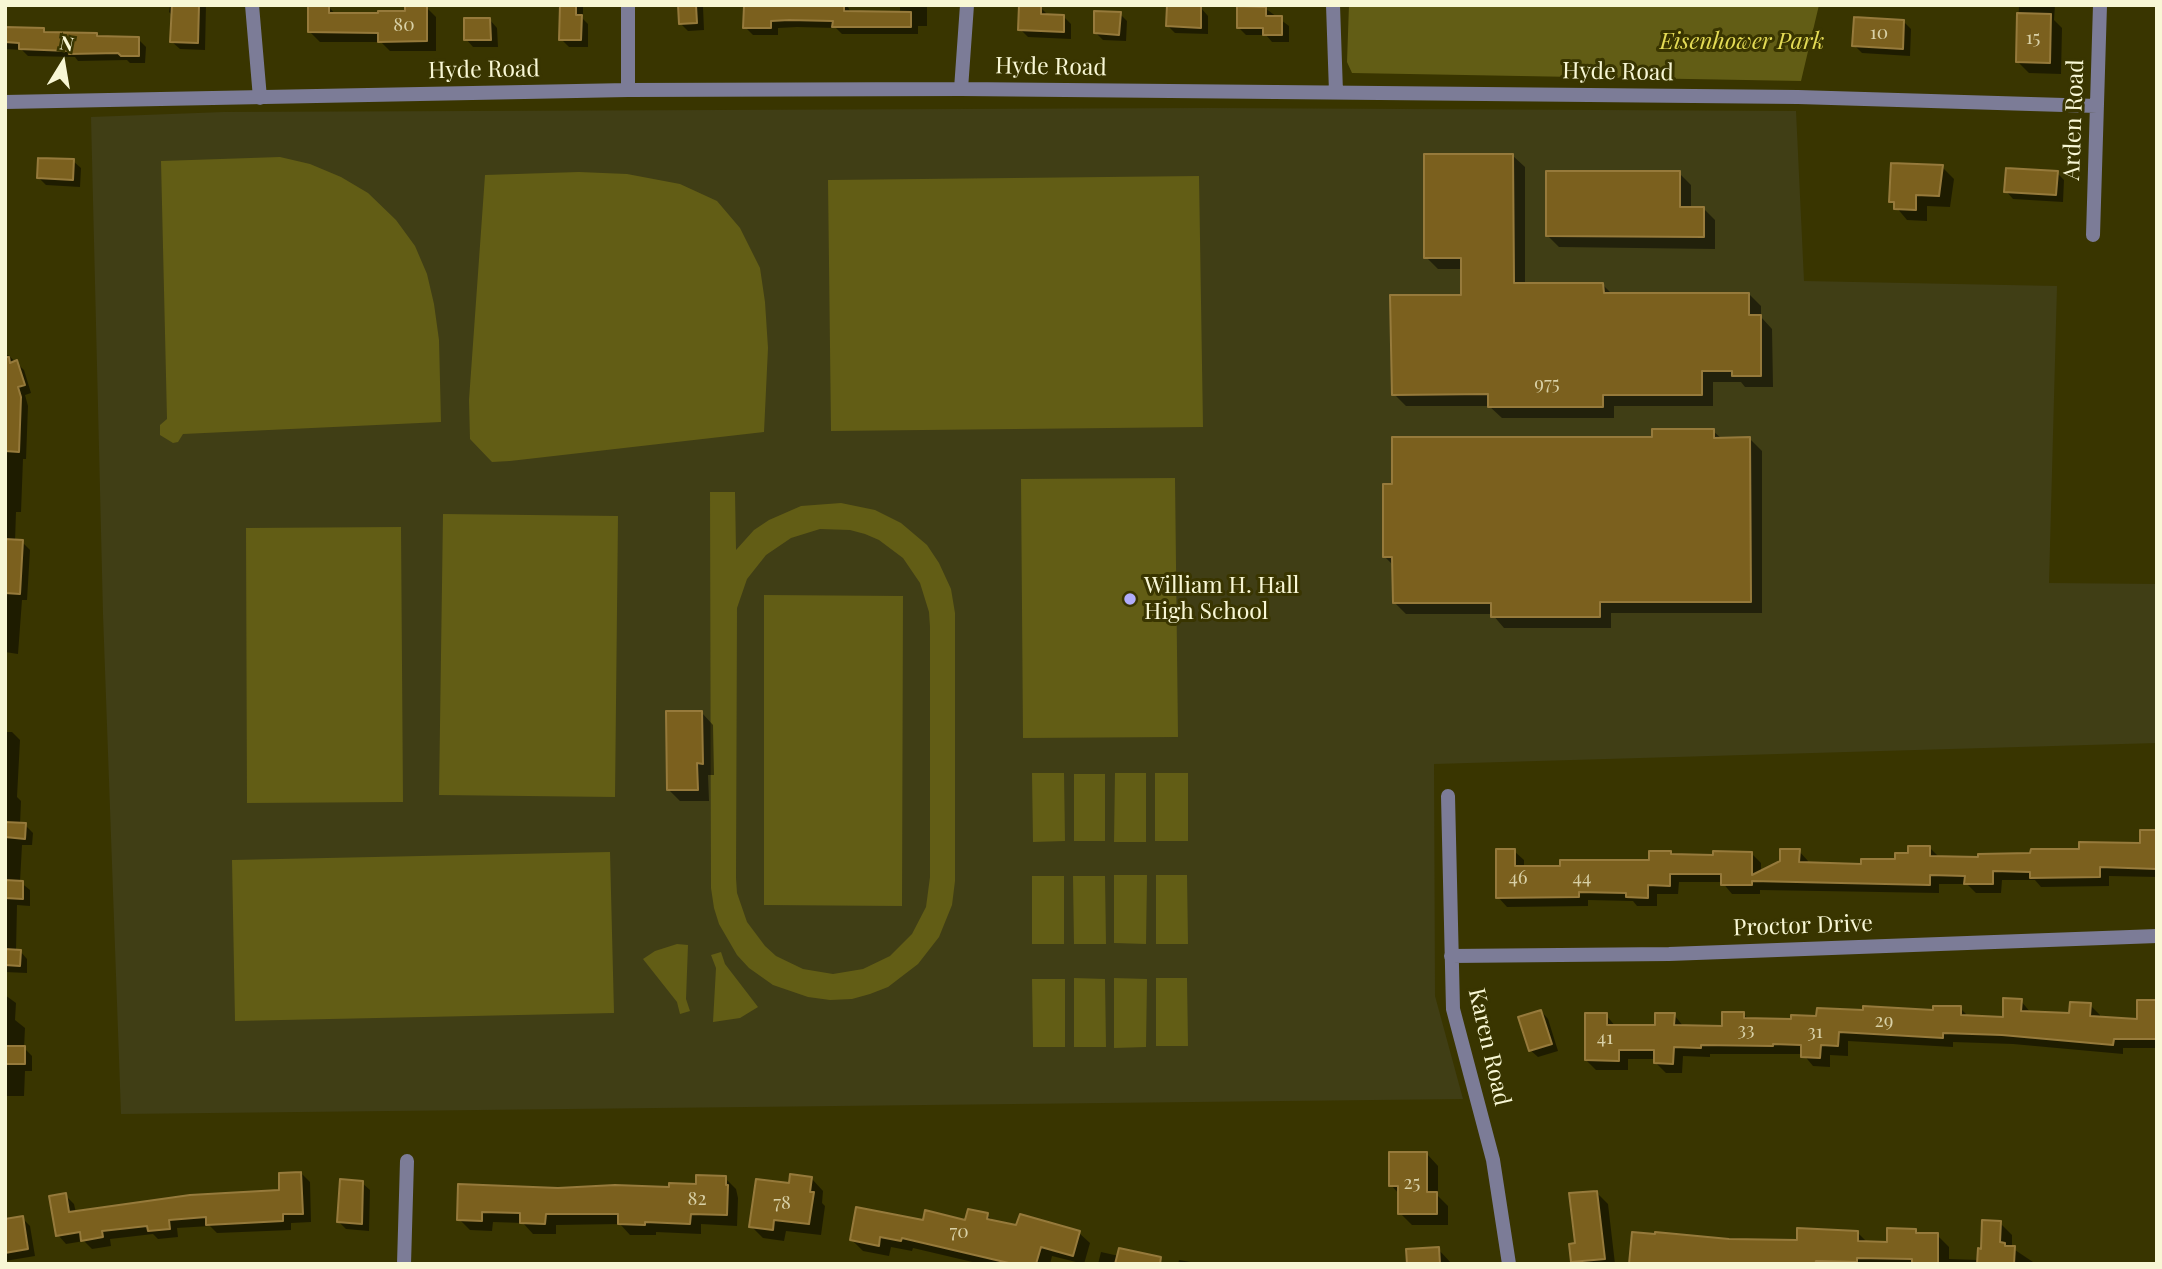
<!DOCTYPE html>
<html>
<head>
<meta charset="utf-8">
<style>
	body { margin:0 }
	#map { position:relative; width:2162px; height:1269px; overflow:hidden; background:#393500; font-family:"Playfair Display",serif }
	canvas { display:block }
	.frame { position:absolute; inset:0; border:7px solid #f8f7d5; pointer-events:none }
	.north { position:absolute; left:28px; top:28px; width:70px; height:70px; -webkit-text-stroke:5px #393500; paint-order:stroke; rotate:11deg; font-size:19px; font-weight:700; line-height:28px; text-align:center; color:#f8f7d5 }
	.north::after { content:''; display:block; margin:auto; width:24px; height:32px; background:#f8f7d5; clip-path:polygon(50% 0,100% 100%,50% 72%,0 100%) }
</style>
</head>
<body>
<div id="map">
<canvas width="2162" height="1269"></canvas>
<div class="frame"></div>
<div class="north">N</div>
</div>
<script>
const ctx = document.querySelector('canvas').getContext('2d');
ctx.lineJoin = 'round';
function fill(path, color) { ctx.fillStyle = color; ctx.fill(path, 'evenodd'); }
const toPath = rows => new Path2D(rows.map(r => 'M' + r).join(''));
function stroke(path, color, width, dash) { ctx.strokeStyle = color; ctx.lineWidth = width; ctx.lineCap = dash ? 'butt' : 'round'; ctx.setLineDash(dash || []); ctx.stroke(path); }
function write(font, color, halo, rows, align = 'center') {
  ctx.font = font + ' "Playfair Display",serif'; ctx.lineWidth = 6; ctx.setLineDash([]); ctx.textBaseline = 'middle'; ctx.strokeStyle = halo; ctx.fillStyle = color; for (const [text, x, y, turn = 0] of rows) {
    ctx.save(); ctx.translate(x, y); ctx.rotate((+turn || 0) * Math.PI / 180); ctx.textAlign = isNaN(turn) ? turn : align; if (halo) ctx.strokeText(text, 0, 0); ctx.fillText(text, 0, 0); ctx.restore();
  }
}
const built = toPath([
	[1208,108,1796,111,1804,281,2057,286,2049,583,2157,584,2157,743,1434,764,1435,996,1463,1099,121,1114,103,614,91,117,224,112]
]);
const green = toPath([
	[1349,5,1819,5,1801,81,1352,73,1347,62],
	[280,157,310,164,341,177,368,193,396,220,415,246,427,274,434,304,439,340,441,422,183,434,178,442,173,443,160,435,160,425,167,419,161,161],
	[579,172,627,174,680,184,717,201,740,228,760,268,765,302,768,348,764,432,510,461,492,462,470,439,469,400,485,175],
	[1199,176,1203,427,831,431,828,180],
	[1175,478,1178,737,1023,738,1021,479],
	[710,492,735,492,736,550,754,530,769,520,801,506,841,503,875,510,901,523,927,545,939,563,951,589,955,613,955,881,952,905,939,937,918,964,888,987,870,994,852,999,830,1000,808,997,773,985,749,968,737,955,719,924,714,908,711,888],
	[820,529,850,530,865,534,879,540,903,558,920,583,929,612,930,627,930,877,926,907,912,934,890,956,863,969,833,974,803,969,776,956,765,946,747,922,737,893,736,878,737,608,747,579,766,555,791,538],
	[443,514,618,516,615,797,439,795],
	[401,527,403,802,247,803,246,528],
	[764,595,903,596,902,906,764,905],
	[1032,773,1064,773,1065,841,1033,842],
	[1115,773,1146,773,1146,842,1114,842],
	[1155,773,1188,773,1188,841,1155,841],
	[1074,774,1105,774,1105,841,1074,841],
	[610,852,614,1013,235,1021,232,860],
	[1114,875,1147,875,1146,944,1114,943],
	[1156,875,1187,875,1188,944,1156,944],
	[1032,876,1064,876,1064,944,1032,944],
	[1073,876,1105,876,1106,944,1074,944],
	[677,944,688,945,686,999,690,1011,680,1014,677,1002,643,959,655,951],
	[721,952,725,964,758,1007,740,1018,713,1022,716,968,711,955],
	[1074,978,1105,979,1106,1047,1074,1047],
	[1114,978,1147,979,1146,1047,1114,1048],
	[1156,978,1187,978,1188,1046,1156,1046],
	[1032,979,1065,979,1065,1047,1033,1047]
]);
const shadow = toPath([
	[170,5,206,5,205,50,180,49,172,42,173,16,169,12],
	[562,5,583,5,583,19,588,24,588,47,569,47,561,39],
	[679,5,700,5,703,7,704,30,688,31,680,23],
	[765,5,847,5,851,13,900,13,900,5,927,5,927,26,918,26,918,34,842,34,836,28,797,27,778,28,778,35,753,35,745,27],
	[2019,5,2055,5,2054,20,2062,28,2061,74,2029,73,2017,61],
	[329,7,336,15,407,13,426,7,436,17,436,51,390,51,381,42,320,42,310,32],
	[1040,7,1049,16,1064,17,1071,24,1071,39,1028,37,1020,29],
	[1201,8,1208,16,1208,34,1175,33,1168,26],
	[1265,8,1289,26,1289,42,1272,42,1266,35,1246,35,1238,27],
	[1120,14,1127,21,1126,41,1103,40,1096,33],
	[490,20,497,28,498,47,473,47,466,39],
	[1904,22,1911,29,1910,56,1862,53,1854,45],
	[5,27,43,30,46,33,96,34,100,38,138,39,146,47,145,63,130,63,127,60,78,61,75,57,28,56,22,50,5,49],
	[1513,156,1525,167,1525,285,1603,285,1613,295,1749,294,1761,306,1761,317,1772,329,1773,387,1745,387,1741,382,1713,382,1713,406,1614,406,1614,418,1502,418,1489,406,1406,406,1394,394,1462,297,1463,269,1438,269,1426,257],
	[73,161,81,168,80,187,46,185,39,178],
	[1942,167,1954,179,1950,207,1927,206,1927,221,1907,220,1891,201],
	[1679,173,1691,185,1691,208,1703,208,1715,220,1715,249,1559,247,1547,235],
	[2057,173,2064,180,2063,202,2013,199,2006,191],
	[8,355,24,370,31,393,25,395,28,406,26,459,23,459,21,512,16,512,15,542,22,542,30,550,27,600,22,600,18,654,5,652,5,356],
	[1713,431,1722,439,1750,439,1762,451,1762,613,1611,613,1611,628,1504,628,1492,614,1406,614,1394,602,1394,566,1385,557,1654,439],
	[702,713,713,725,714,775,708,775,709,801,680,801,668,789],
	[5,732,12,732,20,740,17,797,21,801,20,825,25,825,33,833,32,845,22,845,20,882,30,890,30,906,17,905,16,951,20,951,27,959,27,973,5,972],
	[2157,831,2157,877,2109,876,2109,886,2041,887,2035,880,2002,880,2001,893,1976,893,1967,884,1939,884,1939,893,1760,890,1760,894,1732,894,1722,882,1679,882,1678,894,1657,894,1657,906,1637,906,1633,901,1588,900,1588,906,1507,907,1498,897,1514,851,1524,860,1524,868,1650,862,1673,856,1715,856,1751,853,1761,863,1761,872,1799,851,1808,861,1808,864,1862,866,1897,861,1929,847,1939,857,1980,859,2142,845],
	[5,995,16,1003,15,1020,25,1028,24,1048,32,1056,32,1071,25,1071,24,1096,5,1096],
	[2021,1001,2031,1013,2071,1015,2090,1005,2100,1015,2100,1018,2139,1021,2157,1002,2157,1048,2123,1048,2123,1054,2013,1044,1953,1042,1953,1047,1848,1041,1848,1056,1830,1055,1830,1067,1813,1066,1803,1054,1710,1054,1710,1057,1683,1056,1682,1073,1666,1073,1656,1063,1656,1059,1628,1059,1628,1070,1596,1070,1586,1060,1606,1015,1616,1027,1657,1027,1674,1015,1684,1027,1723,1028,1743,1014,1750,1020,1793,1021,1960,1008,1969,1017,2004,1018],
	[1541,1011,1548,1019,1558,1051,1538,1057,1530,1050],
	[5,1127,7,1129,5,1180],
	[1427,1154,1438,1166,1438,1196,1448,1206,1448,1225,1412,1225,1400,1213,1400,1195,1391,1185],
	[301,1173,310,1182,311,1222,291,1223,291,1230,217,1233,210,1226,177,1228,178,1237,158,1239,153,1234,110,1239,111,1246,92,1249,84,1241,66,1244,58,1235,65,1195,74,1204,76,1213,281,1191],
	[725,1178,736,1189,738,1198,737,1226,701,1224,701,1234,656,1232,656,1235,630,1235,620,1224,556,1225,556,1234,533,1234,523,1223,493,1222,492,1231,470,1230,459,1219,460,1186,558,1189,671,1189,697,1186],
	[812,1179,823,1191,822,1203,825,1206,821,1235,786,1231,784,1241,763,1238,751,1226,791,1185],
	[362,1183,370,1190,369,1231,346,1229,339,1222],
	[1596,1192,1608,1204,1615,1264,1575,1264,1573,1261,1577,1245],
	[987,1215,994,1222,1018,1227,1079,1233,1090,1243,1084,1264,1052,1256,1050,1264,981,1264,913,1248,912,1251,891,1247,889,1256,863,1251,852,1240,924,1222,967,1222],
	[22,1218,30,1226,35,1256,5,1261,5,1221],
	[2000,1223,2012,1235,2012,1248,2036,1264,1631,1264,1729,1241,1798,1242,1858,1233,1868,1243,1889,1243,1915,1230,1920,1235,1937,1235,1949,1247,1949,1259,1979,1260,1982,1250],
	[1438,1249,1452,1264,1408,1264],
	[1101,1252,1119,1256,1156,1264,1098,1264],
	[1179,1260,1202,1264,1178,1264]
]);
const building = toPath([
	[172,5,199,5,198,43,170,42,172,5],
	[560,5,576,5,576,15,582,15,581,40,559,40,560,5],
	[678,5,696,5,697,23,679,24,678,5],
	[763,5,844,5,844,11,911,12,911,27,832,27,833,21,789,20,771,21,771,28,743,28,744,6,763,5],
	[1019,5,1041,6,1041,14,1064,15,1064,32,1018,30,1019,5],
	[1167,5,1201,6,1201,28,1166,26,1167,5],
	[308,6,329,6,329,13,378,13,378,11,405,11,405,6,427,6,427,41,378,42,378,33,308,32,308,6],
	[1237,6,1266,7,1266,16,1282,16,1282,35,1263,35,1263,28,1237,28,1237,6],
	[1094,11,1121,12,1119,35,1094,33,1094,11],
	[2017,13,2051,14,2050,63,2016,62,2017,13],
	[1854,17,1904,20,1903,49,1852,46,1854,17],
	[464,18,490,18,491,40,464,40,464,18],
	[5,27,44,28,44,32,97,33,97,36,139,37,139,56,121,56,118,53,69,54,69,51,19,49,19,43,5,42,5,27],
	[1424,154,1513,154,1514,283,1603,283,1604,293,1749,293,1749,315,1761,315,1761,376,1732,376,1732,371,1702,371,1702,395,1603,395,1603,407,1488,407,1488,394,1392,395,1390,295,1461,295,1461,258,1424,258,1424,154],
	[38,158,74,159,73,180,37,178,38,158],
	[1891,163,1943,165,1939,196,1916,195,1916,210,1894,209,1894,202,1889,202,1891,163],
	[2006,168,2058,171,2056,195,2004,192,2006,168],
	[1546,171,1680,171,1680,207,1704,207,1704,237,1546,236,1546,171],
	[5,357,9,357,10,363,17,360,25,385,18,387,21,397,19,452,5,451,5,357],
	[1652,429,1714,429,1714,438,1750,437,1751,602,1600,602,1600,617,1491,617,1491,603,1393,603,1392,557,1383,557,1383,484,1392,484,1392,437,1652,437,1652,429],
	[5,539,23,540,20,594,5,593,5,539],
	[666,711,702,711,703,764,697,763,698,790,667,790,666,711],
	[5,822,26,823,25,839,5,837,5,822],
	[2140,830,2157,830,2157,869,2100,867,2100,877,2030,878,2030,872,1993,871,1993,884,1964,884,1965,876,1930,875,1930,885,1752,881,1752,885,1721,885,1721,874,1670,874,1670,886,1648,885,1648,898,1626,897,1626,893,1579,892,1579,897,1496,898,1496,849,1515,849,1515,866,1560,866,1560,860,1649,860,1649,851,1671,851,1671,854,1713,855,1713,851,1752,852,1752,875,1780,861,1780,849,1800,849,1799,862,1861,864,1861,859,1895,859,1895,853,1908,853,1908,846,1930,846,1930,856,1978,857,1978,854,2030,853,2031,849,2079,849,2079,842,2140,843,2140,830],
	[5,880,23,881,23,899,5,898,5,880],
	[5,949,21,950,20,966,5,965,5,949],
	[2003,998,2022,999,2021,1011,2069,1013,2070,1002,2091,1003,2090,1016,2137,1019,2137,1000,2157,1000,2157,1039,2114,1039,2113,1045,2002,1035,1943,1033,1943,1038,1839,1032,1838,1046,1821,1045,1820,1058,1801,1057,1801,1045,1773,1044,1773,1046,1701,1045,1701,1048,1674,1047,1673,1064,1654,1063,1654,1050,1619,1050,1619,1061,1585,1060,1585,1013,1607,1013,1607,1025,1655,1025,1655,1013,1675,1013,1674,1025,1722,1026,1722,1012,1744,1012,1744,1018,1791,1019,1791,1015,1816,1016,1817,1008,1863,1010,1863,1006,1933,1010,1933,1006,1961,1006,1961,1015,2003,1017,2003,998],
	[1541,1010,1552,1044,1529,1051,1518,1017,1541,1010],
	[5,1046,25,1046,25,1064,5,1064,5,1046],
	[1389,1152,1427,1152,1427,1192,1437,1192,1437,1214,1398,1214,1398,1186,1389,1186,1389,1152],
	[301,1172,303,1214,283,1214,283,1221,206,1225,206,1217,169,1220,170,1229,148,1231,147,1226,102,1231,103,1237,81,1241,80,1232,56,1236,49,1196,66,1193,69,1212,190,1195,279,1190,279,1173,301,1172],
	[790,1174,812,1177,810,1192,814,1192,809,1224,774,1220,773,1230,749,1227,756,1179,789,1183,790,1174],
	[696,1175,726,1176,726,1185,728,1185,727,1215,691,1214,690,1224,645,1222,645,1225,618,1224,618,1214,546,1214,545,1224,520,1223,520,1213,482,1212,482,1221,457,1220,458,1184,558,1188,615,1185,669,1187,669,1183,696,1184,696,1175],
	[340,1179,363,1181,362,1224,337,1222,340,1179],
	[1597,1191,1605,1259,1571,1262,1569,1244,1575,1243,1569,1193,1597,1191],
	[856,1207,923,1220,925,1210,965,1220,968,1209,988,1213,987,1219,1016,1225,1020,1214,1080,1231,1073,1256,1041,1247,1036,1264,1013,1264,902,1238,901,1241,880,1237,879,1246,850,1240,856,1207],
	[23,1216,28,1249,5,1253,5,1219,23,1216],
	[1982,1220,2001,1221,2000,1242,2005,1243,2005,1246,2015,1246,2014,1264,1977,1264,1978,1248,1981,1249,1982,1220],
	[1797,1228,1858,1231,1858,1241,1887,1242,1887,1228,1916,1229,1916,1233,1938,1233,1938,1264,1912,1264,1912,1259,1857,1258,1857,1262,1816,1261,1815,1264,1629,1264,1632,1232,1655,1234,1655,1232,1729,1239,1797,1240,1797,1228],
	[1439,1247,1440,1264,1407,1264,1406,1249,1439,1247],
	[1119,1248,1161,1257,1160,1264,1115,1264,1119,1248]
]);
const street = toPath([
	[252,5,260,98],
	[1333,5,1336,92],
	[961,89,967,5],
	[628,90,628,5],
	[5,102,628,90,961,89,1798,97,2097,106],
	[2093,235,2100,5],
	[1448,796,1453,1009,1493,1160,1509,1264],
	[1451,956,1669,954,2157,936],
	[404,1264,407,1161]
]);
const markers = [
	[1130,599,7,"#b1adfa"]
];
const numberNames = [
	["80",404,25],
	["10",1879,33],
	["15",2033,38],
	["975",1547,384],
	["46",1518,878],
	["44",1582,878],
	["29",1884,1021],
	["33",1746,1030],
	["31",1815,1032],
	["41",1605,1038],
	["25",1412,1183],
	["82",697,1199],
	["78",782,1203],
	["70",959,1232]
];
const parkNames = [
	["Eisenhower Park",1742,42]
];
const streetNames = [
	["Hyde Road",1051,67,1],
	["Hyde Road",484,70,-1],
	["Hyde Road",1618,72,1],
	["Arden Road",2074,120,-88],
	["Proctor Drive",1803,926,-2],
	["Karen Road",1489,1047,77]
];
const poiNames = [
	["William H. Hall",1144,586],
	["High School",1144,612]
];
fill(built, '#403e15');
fill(green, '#625d15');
fill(shadow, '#0007');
fill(building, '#7b601e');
stroke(building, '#967a3b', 2);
stroke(street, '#7c7c97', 14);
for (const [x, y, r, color] of markers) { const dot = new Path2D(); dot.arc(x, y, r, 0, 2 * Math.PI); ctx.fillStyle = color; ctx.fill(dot); stroke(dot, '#393500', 2.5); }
write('19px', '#d9d1a7', null, numberNames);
write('italic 23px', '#e4db55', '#393500', parkNames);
write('23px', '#f8f7d5', '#393500', streetNames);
write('23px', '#f8f7d5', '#393500', poiNames, 'left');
</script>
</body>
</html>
